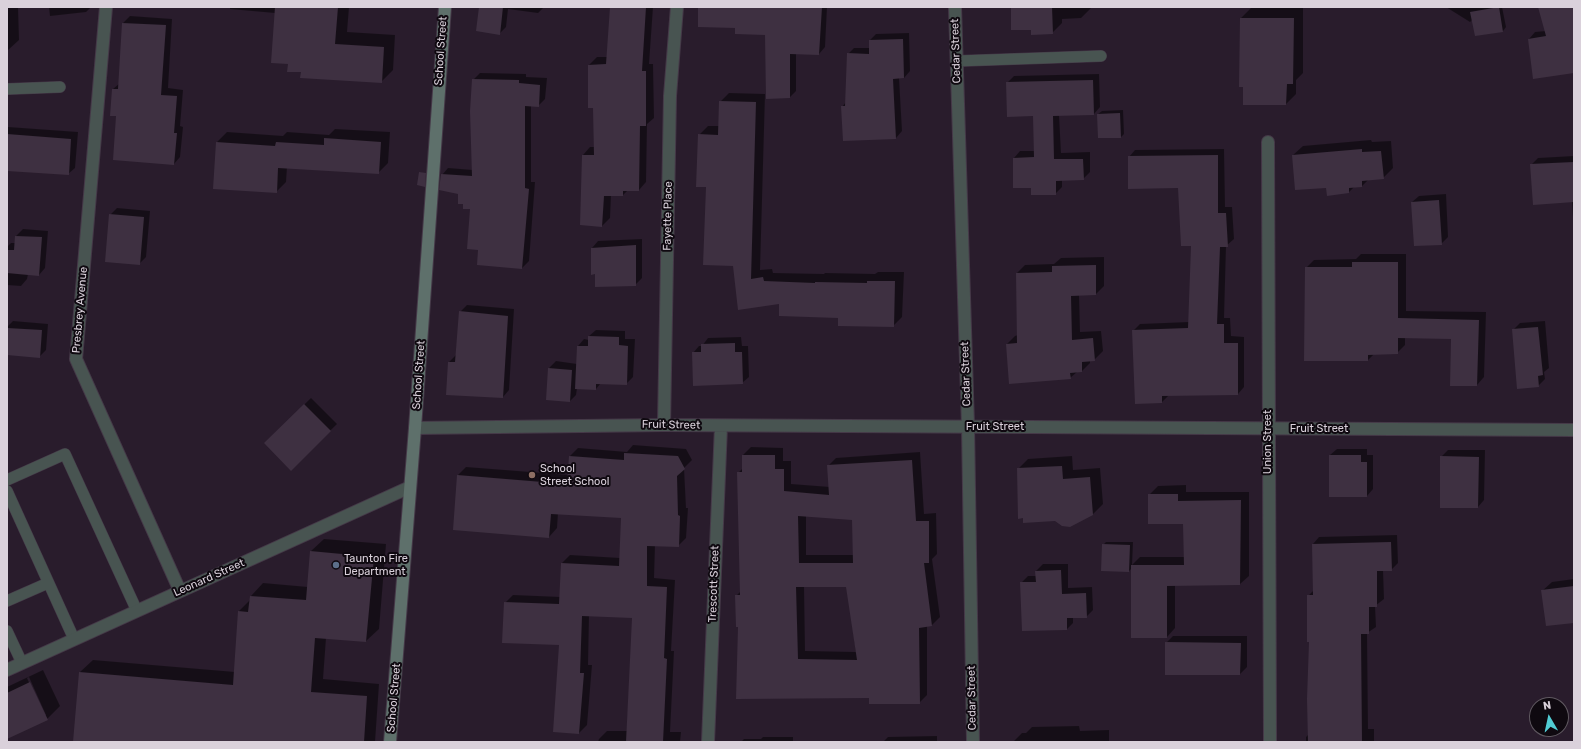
<!DOCTYPE html>
<html>
<head>
<meta charset="utf-8">
<style>
	body { margin:0 }
	#map { position:relative; width:1581px; height:749px; overflow:hidden; background:#291c2c; font-family:Rubik,sans-serif }
	canvas { display:block }
	.frame { position:absolute; inset:0; border:8px solid #dad1db; pointer-events:none }
	.north { position:absolute; left:1529px; top:697px; width:40px; height:40px; box-sizing:border-box; background:#0f0910; border:1px solid #605961; border-radius:50%; rotate:351deg; font-size:11px; font-weight:700; line-height:16px; text-align:center; color:#dad1db }
	.north::after { content:''; display:block; margin:auto; width:14px; height:18px; background:#51ccd4; clip-path:polygon(50% 0,100% 100%,50% 72%,0 100%) }
</style>
</head>
<body>
<div id="map">
<canvas width="1581" height="749"></canvas>
<div class="frame"></div>
<div class="north">N</div>
</div>
<script>
const ctx = document.querySelector('canvas').getContext('2d');
ctx.lineJoin = 'round';
function fill(path, color) { ctx.fillStyle = color; ctx.fill(path, 'evenodd'); }
const toPath = rows => new Path2D(rows.map(r => 'M' + r).join(''));
function stroke(path, color, width, dash) { ctx.strokeStyle = color; ctx.lineWidth = width; ctx.lineCap = dash ? 'butt' : 'round'; ctx.setLineDash(dash || []); ctx.stroke(path); }
function write(font, color, halo, rows, align = 'center') {
  ctx.font = font + ' Rubik,sans-serif'; ctx.lineWidth = 4; ctx.setLineDash([]); ctx.textBaseline = 'middle'; ctx.strokeStyle = halo; ctx.fillStyle = color; for (const [text, x, y, turn = 0] of rows) {
    ctx.save(); ctx.translate(x, y); ctx.rotate((+turn || 0) * Math.PI / 180); ctx.textAlign = isNaN(turn) ? turn : align; if (halo) ctx.strokeText(text, 0, 0); ctx.fillText(text, 0, 0); ctx.restore();
  }
}
const shadow = toPath([
	[7,7,18,7,19,40,7,51],
	[49,7,91,7,86,12,50,16],
	[230,7,349,7,347,32,395,35,393,70,381,82,302,71,289,63,275,13,230,9],
	[480,7,544,7,538,13,508,9,506,27,499,34],
	[611,7,653,7,649,64,653,64,654,118,647,124,646,182,639,190,628,190,622,196,611,195,610,218,602,226,583,155,590,147,595,147,594,107,589,65,597,57,607,57],
	[699,7,827,7,825,47,819,54,796,53,796,91,790,97,767,98,766,34,736,27],
	[1012,7,1091,7,1091,8,1081,18,1062,19,1062,23,1052,33,1032,29],
	[1446,7,1502,7,1506,27,1503,31,1473,19,1470,22],
	[1539,7,1574,7,1574,72,1529,39,1535,32,1546,31],
	[1251,8,1303,8,1303,73,1296,80,1296,94,1286,104,1244,104,1244,86,1240,86,1241,18],
	[130,16,172,19,168,88,183,90,180,126,183,127,180,157,174,164,113,89,120,83,123,23],
	[909,33,910,71,904,78,899,78,902,131,896,138,842,107,846,102,848,54,854,48,870,48,870,40,876,34],
	[480,73,526,74,526,77,547,78,545,99,538,106,531,105,531,182,535,182,529,261,522,268,479,249,471,208,464,203,459,193,442,175,448,168,473,170,473,80],
	[1099,74,1100,107,1094,114,1059,115,1061,153,1090,152,1090,172,1083,179,1062,180,1062,187,1055,194,1032,187,1014,158,1020,151,1035,151,1034,115,1007,83,1014,76],
	[729,93,765,94,760,270,772,269,773,273,824,274,825,273,875,274,878,272,904,272,902,317,893,326,839,317,780,303,734,265,707,186,699,135,708,126,719,126,720,102],
	[1123,110,1124,134,1121,137,1098,114,1102,111],
	[8,127,78,132,75,168,68,174,7,170,7,128],
	[335,129,390,132,388,163,378,173,287,167,286,182,276,192,217,142,227,132,283,136,287,132,329,135],
	[1371,140,1372,142,1391,141,1393,168,1383,178,1369,179,1362,186,1354,187,1349,192,1327,187,1293,155,1303,146],
	[1224,149,1225,207,1232,207,1234,239,1226,246,1224,318,1230,318,1231,336,1244,337,1244,387,1238,394,1169,395,1162,402,1133,331,1140,324,1189,322,1192,245,1179,187,1129,157,1135,150],
	[1574,156,1574,233,1572,201,1531,165,1538,158],
	[1446,194,1448,237,1441,244,1412,202,1419,196],
	[117,208,150,211,146,257,139,264,110,215],
	[23,229,48,231,45,268,39,275,28,274,27,279,21,286,7,285,7,247,11,243,16,243,16,236],
	[642,239,642,278,635,285,596,273,592,248,598,241],
	[1361,254,1406,254,1406,311,1486,312,1484,377,1477,385,1452,338,1405,337,1405,345,1397,353,1374,354,1368,360,1306,268,1314,260,1356,259],
	[1104,257,1104,286,1096,294,1079,295,1080,332,1101,331,1103,351,1094,360,1090,360,1090,363,1082,371,1077,372,1070,378,1007,344,1015,336,1018,335,1017,273,1025,265,1054,264,1061,258],
	[467,305,514,309,509,390,503,397,449,362,456,355,460,312],
	[13,321,48,324,46,350,39,357,7,354,7,327],
	[1545,321,1549,368,1544,372,1545,379,1538,386,1513,330,1520,323],
	[596,330,625,331,625,339,635,339,633,377,626,384,601,383,596,389,577,388,576,395,570,401,549,368,556,361,577,364,578,346,584,339,589,340,589,336],
	[741,337,742,346,748,346,749,377,742,383,693,353,699,346,702,346,708,338],
	[311,398,337,424,291,469,265,443],
	[633,445,686,449,692,460,684,468,686,508,688,508,686,538,678,546,655,545,654,578,675,580,671,651,674,651,670,732,681,732,680,742,598,742,599,739,607,731,627,731,633,617,589,615,588,665,592,665,587,725,579,733,560,644,505,603,513,595,561,597,562,563,570,555,620,558,622,517,558,513,557,528,549,537,458,475,466,467,569,475,570,456,578,448,627,452],
	[751,447,783,448,783,461,791,461,791,484,830,487,828,466,836,458,920,452,924,514,936,513,937,554,932,559,940,617,932,625,927,626,927,695,919,703,870,697,737,698,739,626,736,596,741,591,738,473,743,468,743,455],
	[806,515,853,519,853,555,806,555],
	[804,586,847,586,856,652,805,651],
	[1337,449,1367,449,1367,455,1373,455,1373,489,1367,496,1330,455],
	[1448,450,1485,450,1484,500,1478,507,1441,457],
	[1072,456,1073,470,1100,468,1103,504,1093,514,1018,469,1028,459],
	[1186,485,1186,492,1249,492,1249,576,1240,584,1175,585,1175,628,1167,637,1132,568,1129,571,1103,545,1106,542,1133,542,1132,565,1140,557,1185,557,1184,523,1149,495,1158,486],
	[1397,535,1398,563,1391,570,1383,570,1384,599,1375,606,1376,627,1367,633,1368,729,1374,729,1374,742,1306,742,1306,737,1309,734,1310,640,1308,596,1314,590,1313,544,1319,537],
	[324,539,386,544,379,629,366,641,326,638,323,679,379,684,375,742,74,742,80,672,93,660,235,672,239,611,250,600,251,596,263,583,308,587,311,551],
	[1043,564,1068,564,1068,588,1092,587,1093,610,1086,617,1073,617,1073,623,1067,629,1021,583,1028,576,1037,576,1036,571],
	[1574,579,1574,622,1542,591,1552,582],
	[1173,636,1247,636,1247,667,1240,674,1166,674,1166,643],
	[43,670,60,706,47,719,7,738,7,687],
	[29,677,46,715,44,715,27,678],
	[1079,726,1080,731,1109,730,1109,742,1013,742,1022,733,1026,733,1032,727],
	[937,736,937,742,883,742,888,737],
	[763,737,793,737,793,742,741,742,744,739,761,739],
	[1212,741,1246,741,1246,742,1212,742]
]);
const building = toPath([
	[275,7,338,7,335,44,384,47,382,83,300,78,301,72,287,72,288,64,271,63],
	[479,7,503,7,500,35,476,31],
	[610,7,646,7,642,71,646,71,646,126,640,126,639,191,623,191,623,196,604,196,602,227,580,225,582,155,594,155,593,108,588,108,588,65,606,64],
	[698,7,822,7,819,55,790,54,790,98,766,99,765,35,735,34,735,28,698,27],
	[1011,7,1052,7,1053,34,1031,35,1031,30,1011,30],
	[1499,7,1503,32,1475,36,1470,12],
	[1538,7,1574,7,1574,73,1533,79,1528,39,1546,36],
	[1240,18,1294,18,1293,84,1287,84,1286,105,1243,105,1243,87,1239,87],
	[122,23,166,25,161,95,177,96,174,133,177,133,174,165,113,160,116,116,110,116,112,89,118,89],
	[903,39,904,78,893,79,896,139,843,141,841,106,845,106,847,53,869,54,869,40],
	[472,79,519,80,519,83,540,85,539,107,525,106,525,188,529,189,522,269,477,265,478,250,467,249,470,209,463,209,463,204,458,204,458,194,439,190,441,174,472,176,470,111],
	[1093,80,1094,115,1053,116,1054,159,1083,159,1084,180,1056,181,1056,195,1031,195,1031,188,1013,188,1013,158,1034,157,1033,116,1007,117,1006,82],
	[719,101,756,102,751,279,763,277,764,281,815,283,815,282,867,283,867,281,895,281,894,327,838,326,838,318,779,316,779,304,738,310,733,266,703,265,706,187,696,187,698,134,718,135],
	[1120,113,1121,138,1098,138,1097,114],
	[7,134,71,139,69,175,7,171],
	[324,138,381,142,379,174,278,168,277,193,213,189,216,142,275,146,276,142,324,145],
	[1362,149,1362,152,1381,151,1384,179,1362,181,1362,187,1349,188,1349,193,1327,196,1326,188,1295,190,1292,155],
	[1218,155,1218,213,1226,213,1228,247,1220,247,1217,324,1224,324,1224,343,1238,343,1238,395,1162,396,1162,403,1135,404,1132,330,1188,328,1191,246,1181,246,1178,188,1128,189,1128,156],
	[1574,162,1574,202,1533,205,1530,164],
	[419,172,426,173,425,187,417,185],
	[1439,200,1442,245,1414,246,1411,202],
	[109,214,144,217,140,265,105,262],
	[15,236,42,237,39,276,7,273,7,250,14,250],
	[636,245,636,286,595,287,595,274,591,275,591,248],
	[1352,262,1398,262,1398,318,1479,320,1477,386,1450,386,1451,339,1398,338,1398,354,1368,355,1368,361,1304,361,1305,267,1352,267],
	[1096,265,1096,295,1071,296,1072,340,1093,338,1095,361,1082,362,1082,372,1070,373,1071,379,1009,384,1006,344,1017,343,1016,273,1052,272,1052,266],
	[459,311,508,316,503,398,446,395,448,362,455,362],
	[1538,327,1543,375,1538,376,1539,387,1517,389,1512,329],
	[7,328,42,330,40,358,7,355],
	[588,336,619,337,619,345,628,346,627,385,596,384,596,390,575,389,577,346,588,346],
	[735,343,735,352,742,352,743,384,693,386,692,352,701,352,701,344],
	[548,368,572,370,570,402,546,400],
	[304,404,331,431,291,471,264,443],
	[624,453,678,456,685,469,677,476,678,515,680,516,679,547,647,546,647,586,667,587,664,658,667,659,663,742,626,742,632,618,582,616,580,673,584,673,579,734,553,732,559,645,502,643,504,602,559,604,561,563,619,566,621,518,551,514,549,538,453,530,457,475,567,484,569,456,624,460],
	[742,455,775,455,775,469,784,469,784,491,829,495,827,465,912,460,916,521,929,521,929,563,924,563,932,626,919,628,920,704,869,704,869,698,736,699,738,627,736,627,735,595,740,595,737,472,742,472],
	[798,516,852,520,853,563,799,563],
	[796,587,846,587,857,660,798,659],
	[1329,455,1361,455,1361,462,1367,462,1367,497,1329,497],
	[1440,456,1479,457,1478,508,1440,508],
	[1062,466,1063,479,1090,477,1093,515,1070,527,1062,526,1055,521,1023,523,1023,518,1018,519,1017,468],
	[1148,494,1178,494,1178,501,1241,500,1240,585,1167,586,1167,638,1131,638,1131,565,1184,565,1183,524,1148,524],
	[1391,542,1392,571,1377,571,1377,607,1369,607,1369,634,1361,634,1362,742,1308,742,1307,699,1309,642,1307,642,1307,595,1313,595,1312,544],
	[1102,544,1130,545,1129,572,1101,571],
	[310,551,374,557,366,642,315,638,311,692,367,696,364,742,73,742,79,672,233,685,238,611,248,612,250,596,306,600],
	[1061,570,1062,594,1086,593,1087,618,1067,618,1067,630,1022,631,1020,582,1036,582,1035,571],
	[1574,586,1574,623,1546,626,1541,590],
	[1165,642,1241,643,1240,675,1165,675],
	[30,682,48,720,7,739,7,693]
]);
const lane = toPath([
	[957,61,1101,56],
	[7,89,60,87],
	[7,480,65,454,137,611],
	[7,491,74,639],
	[7,601,48,583],
	[7,631,22,663]
]);
const street = toPath([
	[106,7,76,359,180,591],
	[955,7,968,426,973,742],
	[1268,142,1270,742],
	[664,425,670,96,677,7],
	[415,428,664,425,1574,430],
	[7,670,410,487],
	[708,742,721,426]
]);
const secondary = toPath([
	[390,742,415,428,445,7]
]);
const markers = [
	[532,475,4,"#8d6e63"],
	[336,565,4,"#5c6f8a"]
];
const streetNames = [
	["School Street",441,51,-86],
	["Cedar Street",956,51,-92],
	["Fayette Place",668,216,-89],
	["Presbrey Avenue",80,310,-85],
	["Cedar Street",966,374,-92],
	["School Street",419,375,-86],
	["Fruit Street",671,425,1],
	["Fruit Street",995,427],
	["Fruit Street",1319,429],
	["Union Street",1268,442,-90],
	["Leonard Street",209,578,-24],
	["Trescott Street",714,584,-88],
	["School Street",394,698,-85],
	["Cedar Street",972,698,-91]
];
const poiNames = [
	["School",540,469],
	["Street School",540,482],
	["Taunton Fire",344,559],
	["Department",344,572]
];
fill(shadow, '#0007');
fill(building, '#3e3041');
stroke(lane, '#453948', 12);
stroke(street, '#453948', 14);
stroke(secondary, '#453948', 14);
stroke(lane, '#485451', 11);
stroke(street, '#485451', 12);
stroke(secondary, '#5e706b', 12);
for (const [x, y, r, color] of markers) { const dot = new Path2D(); dot.arc(x, y, r, 0, 2 * Math.PI); ctx.fillStyle = color; ctx.fill(dot); stroke(dot, '#0f0910', 1.5); }
write('11px', '#dad1db', '#0f0910', streetNames);
write('11px', '#dad1db', '#0f0910', poiNames, 'left');
</script>
</body>
</html>
